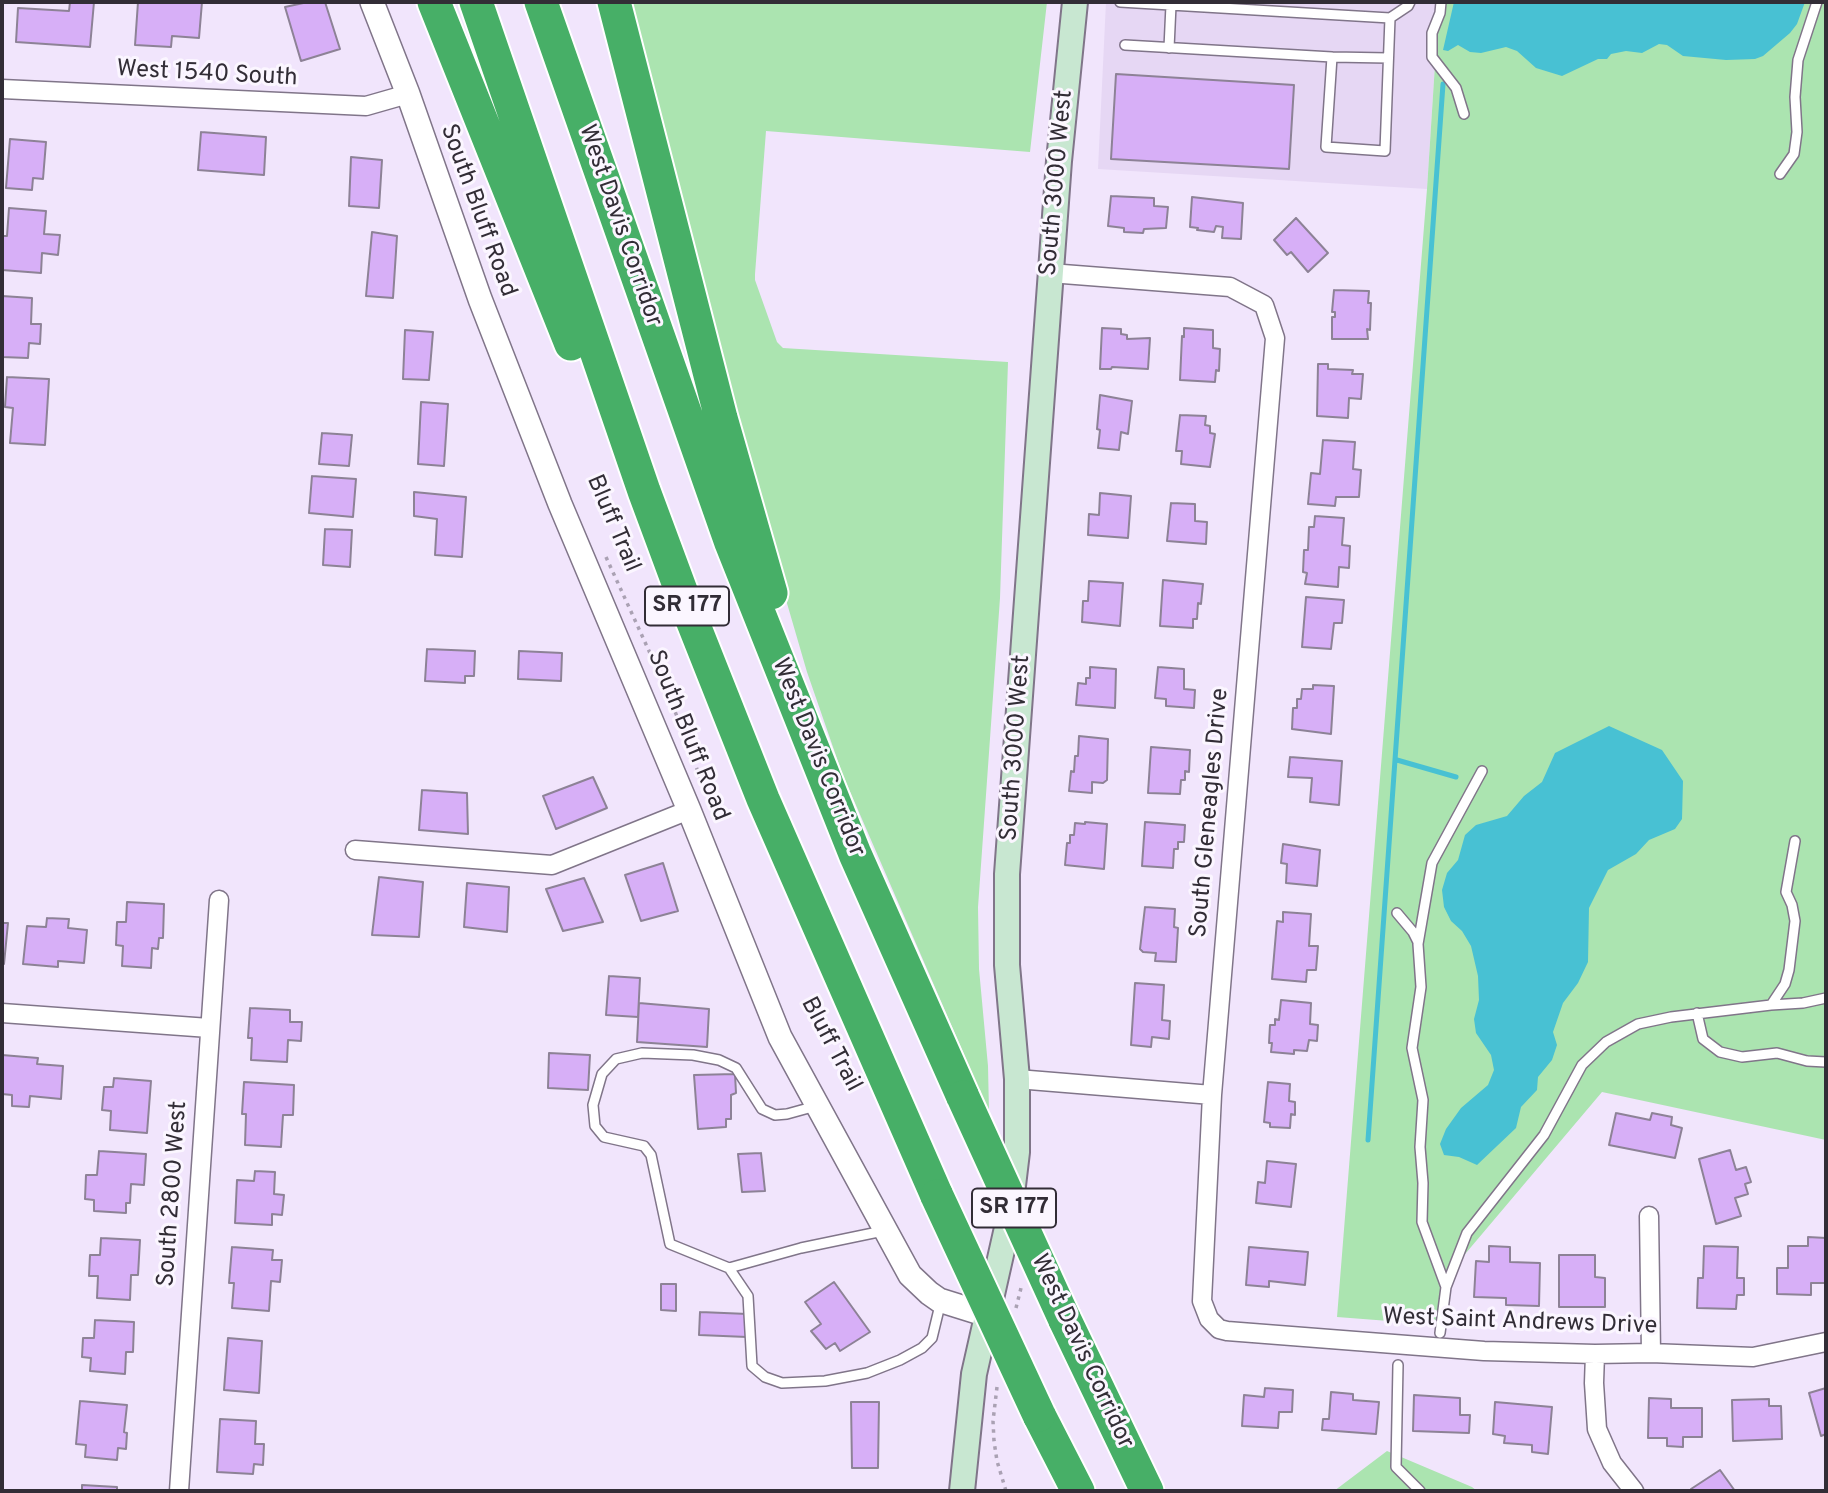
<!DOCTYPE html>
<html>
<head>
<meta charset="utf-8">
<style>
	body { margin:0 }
	#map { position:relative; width:1828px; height:1493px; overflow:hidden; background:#f1e5fc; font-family:Overpass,sans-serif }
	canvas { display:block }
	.frame { position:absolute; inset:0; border:4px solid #322d36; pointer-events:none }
</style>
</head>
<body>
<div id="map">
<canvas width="1828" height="1493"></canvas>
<div class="frame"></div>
</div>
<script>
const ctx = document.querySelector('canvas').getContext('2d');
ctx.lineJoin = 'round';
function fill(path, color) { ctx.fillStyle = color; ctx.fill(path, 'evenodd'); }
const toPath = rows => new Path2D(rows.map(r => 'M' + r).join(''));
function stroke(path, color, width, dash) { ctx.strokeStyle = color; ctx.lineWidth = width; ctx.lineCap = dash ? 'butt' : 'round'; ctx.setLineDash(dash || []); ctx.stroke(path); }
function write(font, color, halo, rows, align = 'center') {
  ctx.font = font + ' Overpass,sans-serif'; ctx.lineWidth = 6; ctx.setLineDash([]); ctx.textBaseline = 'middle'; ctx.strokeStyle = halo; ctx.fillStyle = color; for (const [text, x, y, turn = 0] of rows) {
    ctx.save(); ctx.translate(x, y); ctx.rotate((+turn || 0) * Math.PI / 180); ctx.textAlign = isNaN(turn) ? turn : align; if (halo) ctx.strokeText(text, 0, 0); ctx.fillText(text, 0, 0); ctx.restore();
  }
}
const built = toPath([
	[1106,2,1439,2,1427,189,1098,169]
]);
const green = toPath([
	[628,2,1047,2,1030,152,766,131,755,274,755,280,777,342,783,348,1008,362,1000,598,978,907,979,969,988,1066,989,1112,842,773,807,672,777,569],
	[1439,2,1826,2,1826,1140,1602,1092,1455,1266,1441,1325,1337,1317,1427,189],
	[1387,1451,1472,1487,1477,1491,1334,1491]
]);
const water = toPath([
	[1454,2,1805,2,1797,24,1790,33,1763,56,1755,59,1726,60,1683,56,1667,45,1659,44,1642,53,1626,51,1611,54,1607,59,1598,59,1562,76,1536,68,1517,51,1506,47,1481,53,1470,52,1458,45,1448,51,1443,50],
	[1609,726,1662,750,1683,781,1682,819,1675,829,1649,840,1636,854,1608,870,1589,908,1588,962,1578,983,1563,1003,1553,1032,1557,1045,1552,1060,1538,1077,1537,1090,1521,1107,1516,1128,1477,1165,1459,1157,1444,1155,1440,1144,1446,1129,1461,1108,1488,1085,1494,1070,1491,1055,1476,1033,1474,1019,1479,1000,1478,976,1471,946,1462,931,1451,921,1444,907,1442,890,1447,873,1458,860,1465,835,1476,825,1507,816,1524,796,1542,782,1555,753]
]);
const stream = toPath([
	[1397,760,1456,777],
	[1368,1140,1443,84]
]);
const building = toPath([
	[70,2,94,2,90,47,16,42,18,8,69,11,70,2],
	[138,2,202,2,199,38,172,36,171,47,135,45,138,2],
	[308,2,325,2,340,49,301,61,285,7,308,2],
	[1116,74,1294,85,1289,169,1111,159,1116,74],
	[201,132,266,137,264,175,198,170,201,132],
	[10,139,46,142,43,179,33,178,32,190,6,188,10,139],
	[351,157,382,160,379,208,349,206,351,157],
	[1111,196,1154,198,1154,206,1168,207,1166,228,1144,229,1143,233,1124,232,1124,228,1108,226,1111,196],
	[1192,197,1243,203,1241,239,1222,238,1223,227,1216,226,1214,232,1197,230,1198,228,1190,227,1192,197],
	[9,208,46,211,44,234,60,235,58,255,42,253,41,273,2,270,3,236,7,236,9,208],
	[1296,218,1328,253,1308,272,1291,252,1287,255,1274,240,1296,218],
	[372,232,397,236,393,298,366,296,372,232],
	[1334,290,1369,291,1368,303,1371,303,1370,330,1367,329,1368,339,1332,339,1332,317,1335,317,1335,312,1332,312,1334,290],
	[2,296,32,298,31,324,41,324,40,344,29,343,28,358,2,357,2,296],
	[1102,328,1121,329,1121,334,1127,335,1127,339,1150,338,1148,369,1112,367,1111,369,1100,369,1102,328],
	[1184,328,1213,330,1213,348,1220,349,1219,371,1216,370,1215,382,1180,380,1182,336,1184,337,1184,328],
	[405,330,433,332,429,380,403,379,405,330],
	[1318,364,1328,364,1328,369,1353,370,1352,374,1363,374,1361,399,1349,398,1348,418,1317,416,1318,364],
	[7,377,49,379,45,445,10,443,13,408,5,407,7,377],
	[1100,395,1132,401,1128,434,1121,432,1119,450,1098,448,1100,430,1097,429,1100,395],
	[421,402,448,404,444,466,418,464,421,402],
	[1180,415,1206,416,1205,425,1210,426,1210,433,1215,434,1210,467,1181,464,1182,451,1176,451,1180,415],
	[322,433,352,435,349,466,319,464,322,433],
	[1323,440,1355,442,1353,469,1361,470,1359,497,1336,497,1335,506,1308,504,1311,473,1320,474,1323,440],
	[312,476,356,479,353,517,309,513,312,476],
	[414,492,466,497,462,557,435,555,437,519,414,516,414,492],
	[1100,493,1131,496,1128,538,1088,535,1089,514,1099,515,1100,493],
	[1171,503,1195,504,1195,521,1207,522,1206,544,1167,541,1171,503],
	[1315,516,1344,518,1342,545,1350,546,1349,568,1339,567,1338,587,1305,584,1307,573,1303,572,1304,550,1308,550,1309,527,1314,527,1315,516],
	[325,529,352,530,350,567,323,565,325,529],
	[1163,580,1203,584,1201,604,1198,603,1197,619,1193,619,1193,628,1160,626,1163,580],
	[1089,581,1123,583,1120,626,1082,622,1083,601,1088,601,1089,581],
	[1306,597,1344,600,1342,623,1334,623,1331,649,1302,647,1306,597],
	[427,649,475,651,474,676,465,676,465,683,425,681,427,649],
	[519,651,562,653,561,681,518,679,519,651],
	[1090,667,1116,669,1115,708,1076,705,1078,683,1086,684,1086,678,1090,678,1090,667],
	[1158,667,1184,669,1184,689,1195,690,1194,708,1166,706,1166,699,1155,698,1158,667],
	[1313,685,1334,686,1331,734,1292,729,1293,708,1297,708,1297,699,1301,699,1302,689,1313,689,1313,685],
	[1079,736,1108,739,1107,780,1103,783,1092,782,1092,793,1069,791,1071,771,1074,772,1075,756,1078,756,1079,736],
	[1151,747,1190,750,1189,772,1185,771,1185,780,1181,780,1180,794,1148,793,1151,747],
	[1290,757,1342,761,1339,805,1310,802,1312,778,1288,777,1290,757],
	[593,777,607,808,556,829,543,796,593,777],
	[422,790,467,793,468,834,419,830,422,790],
	[1085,822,1107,824,1104,869,1065,865,1067,843,1070,843,1070,835,1074,835,1075,823,1085,824,1085,822],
	[1145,822,1185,825,1184,842,1178,842,1178,849,1174,849,1173,868,1142,866,1145,822],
	[1283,844,1320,850,1317,886,1286,883,1287,864,1281,863,1283,844],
	[663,863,678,911,641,921,625,875,663,863],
	[379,877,423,882,419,937,372,935,379,877],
	[584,878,603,922,563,931,546,889,584,878],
	[467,883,509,887,507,932,464,927,467,883],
	[127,902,164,904,163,938,159,938,158,949,152,948,151,968,122,966,123,946,116,945,117,922,126,922,127,902],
	[1145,907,1175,909,1174,927,1178,928,1176,962,1155,961,1156,953,1143,952,1140,949,1145,907],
	[1283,912,1311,914,1309,946,1318,946,1316,970,1307,970,1306,982,1272,979,1277,921,1283,922,1283,912],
	[47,918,69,919,68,928,87,930,84,963,58,961,58,967,23,964,27,926,46,927,47,918],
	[2,923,8,923,4,964,2,963,2,923],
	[609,976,640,978,638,1017,606,1015,609,976],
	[1135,983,1164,985,1162,1020,1170,1021,1169,1039,1152,1037,1151,1047,1131,1045,1135,983],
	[1281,1000,1311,1003,1310,1024,1318,1025,1317,1041,1309,1040,1307,1051,1294,1050,1294,1054,1271,1052,1272,1043,1269,1043,1270,1025,1275,1025,1275,1019,1279,1020,1281,1000],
	[639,1003,709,1009,707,1047,637,1042,639,1003],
	[250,1008,290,1010,290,1022,302,1022,301,1041,288,1040,287,1062,251,1060,252,1038,248,1038,250,1008],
	[549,1053,590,1055,588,1090,548,1088,549,1053],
	[2,1055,38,1058,37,1064,63,1066,61,1099,30,1096,29,1107,12,1106,12,1095,2,1094,2,1055],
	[735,1074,736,1093,731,1095,731,1119,726,1119,726,1127,698,1129,694,1075,735,1074],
	[114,1078,151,1081,147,1133,110,1130,111,1111,102,1110,104,1087,113,1087,114,1078],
	[244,1082,294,1085,293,1115,283,1115,281,1147,245,1145,246,1114,242,1114,244,1082],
	[1268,1082,1290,1084,1289,1101,1295,1102,1295,1115,1291,1114,1290,1128,1270,1127,1270,1123,1264,1122,1268,1082],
	[1616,1113,1650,1120,1652,1113,1672,1117,1671,1125,1682,1128,1675,1158,1609,1145,1616,1113],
	[1730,1150,1736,1170,1746,1167,1751,1182,1745,1184,1748,1194,1735,1198,1741,1216,1716,1224,1699,1159,1730,1150],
	[99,1151,146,1154,144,1185,131,1184,130,1203,126,1203,126,1213,94,1211,94,1200,85,1199,86,1175,97,1175,99,1151],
	[761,1153,765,1191,742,1192,738,1154,761,1153],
	[1267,1161,1296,1164,1291,1207,1256,1203,1258,1182,1265,1183,1267,1161],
	[255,1171,275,1172,274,1194,284,1195,282,1215,272,1214,272,1225,235,1223,237,1180,254,1181,255,1171],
	[1808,1237,1826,1238,1826,1283,1811,1283,1811,1295,1777,1294,1777,1268,1788,1268,1788,1246,1808,1246,1808,1237],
	[101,1238,140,1240,138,1275,131,1275,130,1300,97,1298,98,1276,89,1276,90,1255,100,1255,101,1238],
	[1489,1246,1510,1247,1510,1262,1540,1263,1539,1306,1506,1305,1506,1298,1474,1297,1476,1261,1489,1262,1489,1246],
	[1704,1246,1738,1247,1737,1278,1744,1278,1744,1295,1737,1295,1736,1309,1697,1308,1698,1278,1703,1278,1704,1246],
	[232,1247,273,1250,272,1260,282,1260,280,1282,271,1281,269,1311,232,1308,234,1283,229,1283,232,1247],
	[1249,1247,1308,1252,1305,1285,1269,1281,1269,1287,1246,1285,1249,1247],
	[1559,1255,1595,1255,1595,1277,1605,1278,1605,1307,1559,1307,1559,1255],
	[834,1282,870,1332,840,1351,835,1343,826,1349,811,1331,821,1324,805,1302,834,1282],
	[661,1284,676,1284,676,1311,661,1310,661,1284],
	[700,1312,748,1314,747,1337,699,1335,700,1312],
	[95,1320,134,1322,133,1352,126,1352,125,1374,90,1371,91,1358,82,1357,83,1338,94,1338,95,1320],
	[228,1338,262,1341,259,1393,224,1390,228,1338],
	[1265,1388,1293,1390,1292,1412,1279,1412,1278,1428,1242,1426,1244,1395,1264,1397,1265,1388],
	[1826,1388,1826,1434,1821,1436,1809,1393,1826,1388],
	[1331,1392,1353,1394,1353,1400,1379,1402,1376,1434,1322,1430,1323,1419,1329,1419,1331,1392],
	[1414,1395,1460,1398,1460,1415,1470,1415,1469,1433,1413,1431,1414,1395],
	[1649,1398,1671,1399,1671,1408,1702,1408,1702,1437,1683,1437,1683,1447,1667,1446,1667,1438,1648,1438,1649,1398],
	[1769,1399,1769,1406,1781,1406,1782,1439,1733,1441,1732,1400,1769,1399],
	[80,1401,127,1405,124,1432,127,1433,126,1449,118,1448,117,1460,85,1457,86,1445,76,1444,80,1401],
	[851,1402,879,1402,878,1468,852,1468,851,1402],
	[1495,1402,1552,1407,1548,1454,1532,1452,1532,1445,1504,1443,1505,1436,1493,1434,1495,1402],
	[220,1419,256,1421,255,1444,264,1444,263,1465,254,1464,253,1474,217,1472,220,1419],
	[1720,1470,1735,1491,1693,1491,1691,1489,1720,1470],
	[82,1485,117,1487,117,1491,82,1491,82,1485]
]);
const path = toPath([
	[606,557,666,688,707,795],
	[1016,1308,1021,1288],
	[997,1387,993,1421,994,1441,997,1461,1006,1491]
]);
const service = toPath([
	[1120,2,1390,18,1385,151,1326,147,1332,57,1125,45],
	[1441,2,1440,13,1432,33,1432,57,1456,88,1464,114],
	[1390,18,1408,6,1410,2],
	[1169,48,1171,5],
	[1332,57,1388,58],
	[1780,174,1794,154,1797,132,1795,97,1798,60,1817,2],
	[1397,913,1413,932,1418,942],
	[1771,1005,1785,984,1789,970,1795,921,1792,905,1786,892,1795,841],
	[1697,1013,1703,1039,1720,1052,1742,1057,1777,1053,1807,1061,1826,1062],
	[816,1106,787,1114,775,1115,762,1109,736,1068,719,1060,693,1055,642,1053,616,1059,602,1074,593,1105,595,1126,604,1137,644,1146,651,1155,670,1244,729,1268,748,1296,752,1366,765,1377,782,1383,825,1381,867,1373,900,1360,922,1348,932,1338,941,1301],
	[729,1268,801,1248,883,1231],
	[1446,1287,1422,1222,1423,1183,1420,1147,1423,1100,1412,1048,1421,987,1418,944,1432,863,1482,771],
	[1440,1333,1446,1287,1467,1233,1544,1135,1582,1065,1606,1042,1638,1024,1671,1017,1771,1005,1803,1003,1826,998],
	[1398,1365,1396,1467,1420,1491]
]);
const minor = toPath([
	[2,89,366,106,408,94],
	[1050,273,1230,287,1264,305,1275,338,1212,1095,1202,1301,1209,1319,1219,1329,1227,1331,1484,1351,1595,1354,1651,1353,1753,1357,1826,1342],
	[355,850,552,865,689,810],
	[2,1013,209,1028],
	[1017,1079,1212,1095],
	[1649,1216,1651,1353],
	[1595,1354,1594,1383,1597,1429,1612,1463,1634,1491],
	[179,1491,219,900]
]);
const tertiary = toPath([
	[372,2,408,94,480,299,560,504,689,810,780,1037,910,1275,929,1293,939,1300,987,1315]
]);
const secondary = toPath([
	[962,1491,974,1374,1009,1219,1017,1152,1017,1079,1007,965,1007,874,1059,161,1075,2]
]);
const motorway = toPath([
	[434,2,571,344],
	[476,2,644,491,690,615,763,799,937,1196],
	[541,2,731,543,855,854,963,1097],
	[614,2,721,418,771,593],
	[1064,1318,1147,1491],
	[1039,1415,1078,1491]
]);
const motorwayBridge = toPath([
	[963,1097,1064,1318],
	[937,1196,1039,1415]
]);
const shields = [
	[687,606,84],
	[1014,1208,84]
];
const shieldNames = [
	["SR 177",687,606],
	["SR 177",1014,1208]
];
const streetNames = [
	["West 1540 South",207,75,3],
	["South 3000 West",1058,183,-85],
	["South Bluff Road",477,211,70],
	["West Davis Corridor",619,226,71],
	["Bluff Trail",612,524,67],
	["South Bluff Road",687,736,68],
	["South 3000 West",1017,748,-86],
	["West Davis Corridor",817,758,68],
	["South Gleneagles Drive",1211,813,-85],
	["Bluff Trail",830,1045,62],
	["South 2800 West",174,1194,-86],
	["West Saint Andrews Drive",1520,1323,2],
	["West Davis Corridor",1081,1352,65]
];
fill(built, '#e6d7f4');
fill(green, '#abe4b0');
fill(water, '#48c1d3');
stroke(stream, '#48c1d3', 5);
fill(building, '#d7aff7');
stroke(building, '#8d8296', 2);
stroke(service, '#807589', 12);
stroke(minor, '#807589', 21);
stroke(tertiary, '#807589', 26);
stroke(secondary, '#807589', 28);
stroke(motorway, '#fff', 37);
stroke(path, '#aaa1b3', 3.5, [3.5, 5]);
stroke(service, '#fff', 9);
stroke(minor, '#fff', 18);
stroke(tertiary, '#fff', 23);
stroke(secondary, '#c8e7d1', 24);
stroke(motorway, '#47af67', 33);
stroke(motorwayBridge, '#fff', 37, []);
stroke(motorwayBridge, '#47af67', 33);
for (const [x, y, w] of shields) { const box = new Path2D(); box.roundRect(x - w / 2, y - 19.5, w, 39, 5); ctx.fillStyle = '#fbf6ff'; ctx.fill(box); stroke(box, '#322d36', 2); }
write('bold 23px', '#322d36', null, shieldNames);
write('24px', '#322d36', '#fbf6ff', streetNames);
</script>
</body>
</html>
